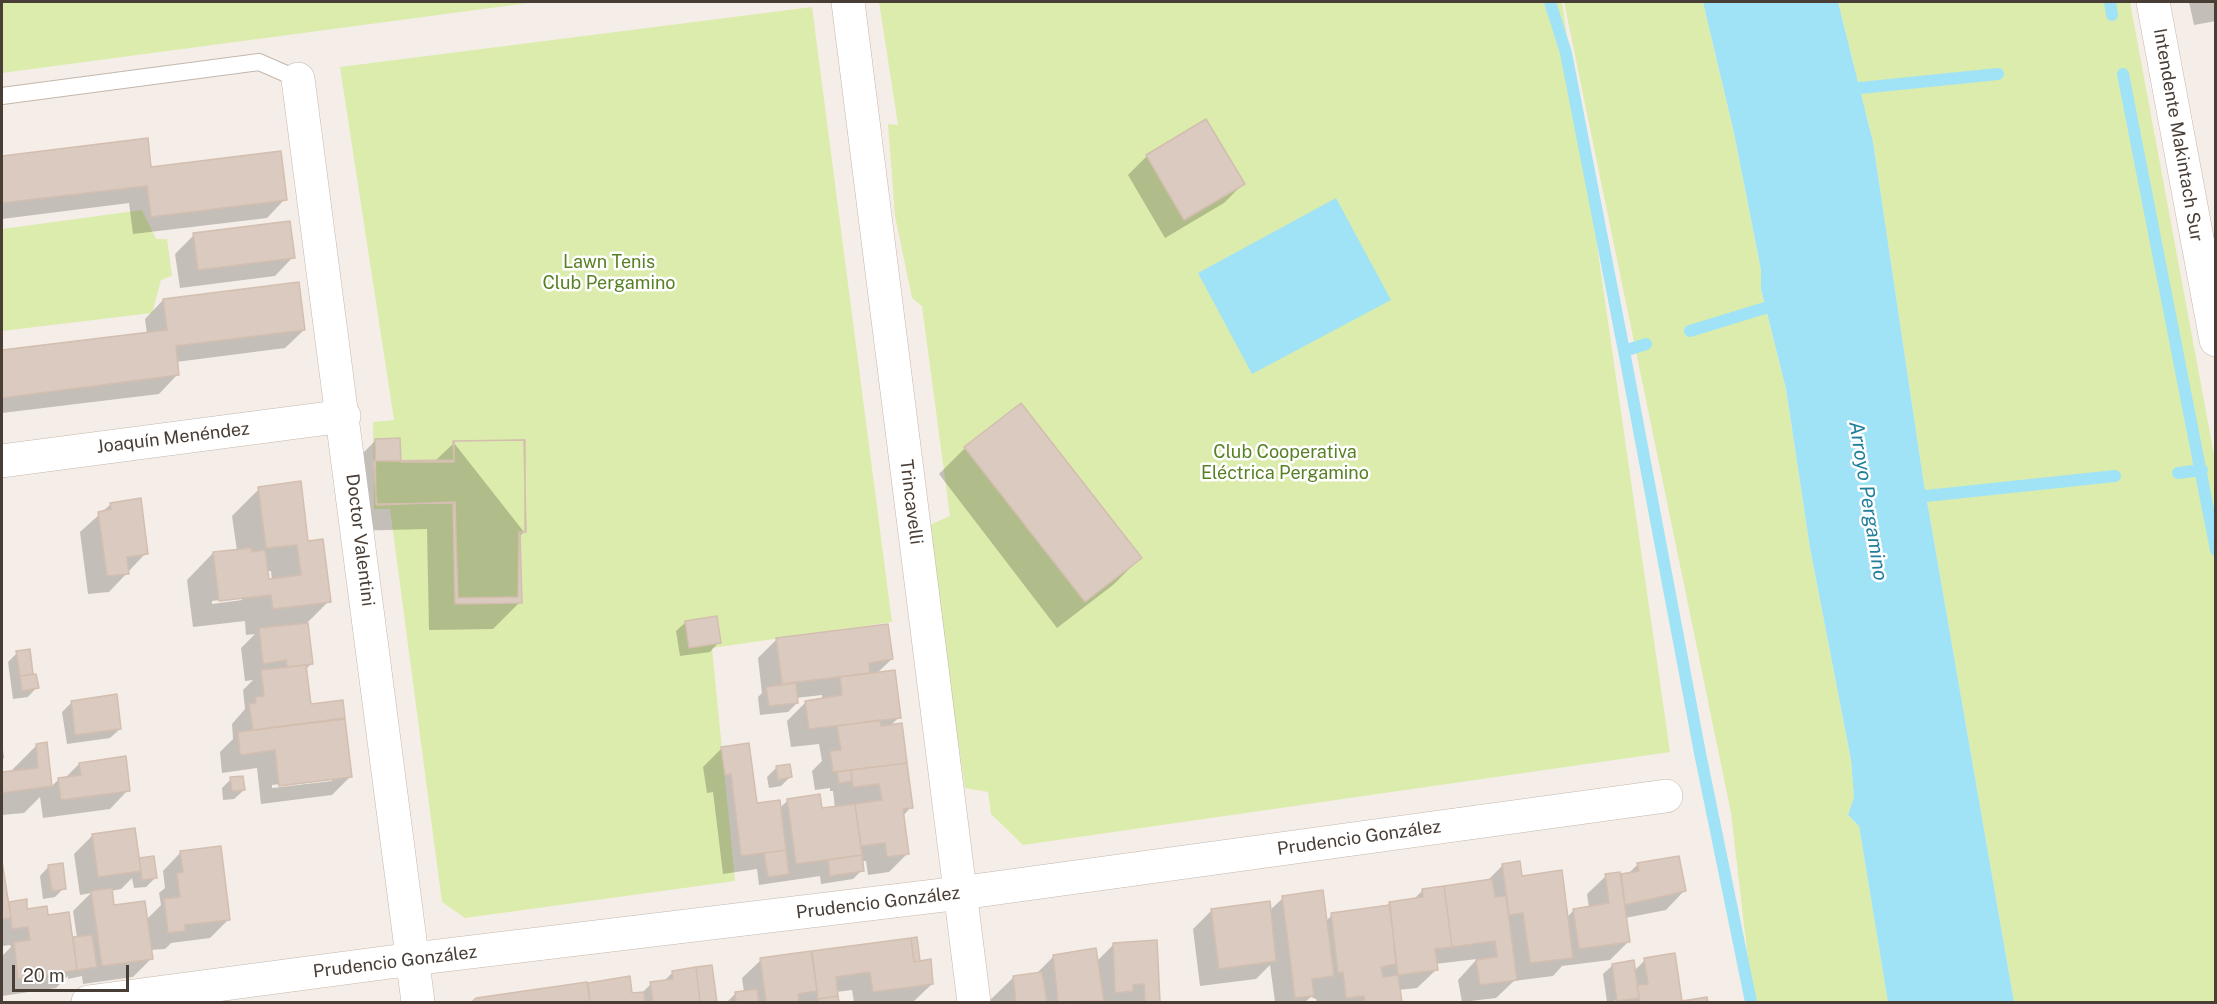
<!DOCTYPE html>
<html>
<head>
<meta charset="utf-8">
<style>
	body { margin:0 }
	#map { position:relative; width:2217px; height:1004px; overflow:hidden; background:#f5eee8; font-family:"Public Sans",sans-serif }
	canvas { display:block }
	.frame { position:absolute; inset:0; border:3px solid #493e36; pointer-events:none }
	.scale { position:absolute; left:12px; top:965px; width:117px; height:27px; box-sizing:border-box; border:3px solid #493e36; border-top:0; padding-left:8px; font-size:18px; line-height:21px; white-space:nowrap; color:#493e36; -webkit-text-stroke:4px #fff; paint-order:stroke }
</style>
</head>
<body>
<div id="map">
<canvas width="2217" height="1004"></canvas>
<div class="frame"></div>
<div class="scale">20 m</div>
</div>
<script>
const ctx = document.querySelector('canvas').getContext('2d');
ctx.lineJoin = 'round';
function fill(path, color) { ctx.fillStyle = color; ctx.fill(path, 'evenodd'); }
const toPath = rows => new Path2D(rows.map(r => 'M' + r).join(''));
function stroke(path, color, width, dash) { ctx.strokeStyle = color; ctx.lineWidth = width; ctx.lineCap = dash ? 'butt' : 'round'; ctx.setLineDash(dash || []); ctx.stroke(path); }
function write(font, color, halo, rows, align = 'center') {
  ctx.font = font + ' "Public Sans",sans-serif'; ctx.lineWidth = 5; ctx.setLineDash([]); ctx.textBaseline = 'middle'; ctx.strokeStyle = halo; ctx.fillStyle = color; for (const [text, x, y, turn = 0] of rows) {
    ctx.save(); ctx.translate(x, y); ctx.rotate((+turn || 0) * Math.PI / 180); ctx.textAlign = isNaN(turn) ? turn : align; if (halo) ctx.strokeText(text, 0, 0); ctx.fillText(text, 0, 0); ctx.restore();
  }
}
const green = toPath([
	[2,2,536,2,2,73],
	[879,2,1562,2,1670,752,1023,845,991,814,988,792,965,788,927,526,950,516,922,306,912,298,895,216,888,124,898,125],
	[1564,2,1703,2,1734,133,1761,270,1761,289,1786,389,1810,548,1851,760,1854,797,1848,815,1859,826,1888,1002,1753,1002,1731,813],
	[1838,2,2130,2,2215,460,2215,1002,2014,1002,1923,478,1873,142],
	[812,7,892,622,712,648,735,881,465,918,442,902,390,509,374,509,373,422,394,420,340,67],
	[142,210,156,239,167,239,172,276,161,280,152,313,2,331,2,229]
]);
const water = toPath([
	[1703,2,1838,2,1873,142,1923,478,2014,1002,1888,1002,1859,826,1848,815,1854,797,1851,760,1810,548,1786,389,1761,289,1761,270,1734,133],
	[1336,198,1391,300,1252,374,1198,273]
]);
const shadow = toPath([
	[2189,2,2216,2,2216,21,2194,25],
	[146,139,150,169,285,199,267,218,133,234,129,203,2,219,2,157],
	[1147,156,1243,184,1224,203,1165,238,1128,175],
	[194,235,293,257,275,276,180,288,175,254],
	[163,300,304,330,285,348,176,362,177,375,159,394,2,413,2,351,147,334,145,319],
	[376,440,399,462,435,461,454,443,524,532,519,537,520,602,493,629,429,630,427,529,350,531,349,467],
	[965,448,1140,558,1113,585,1057,628,939,474],
	[259,489,307,543,329,601,306,624,312,663,305,670,310,705,341,702,350,777,332,795,261,804,257,768,222,773,220,752,233,739,232,724,245,709,243,690,253,680,245,681,241,648,255,634,246,635,245,621,193,627,187,580,213,553,237,551,232,516],
	[267,571,271,571,272,580,268,580],
	[242,597,242,600,212,604,212,601],
	[332,778,332,781,272,788,272,785],
	[111,504,146,553,109,592,88,594,80,532],
	[686,622,719,642,710,652,680,656,676,631],
	[776,640,892,659,876,674,899,717,890,726,901,725,911,807,903,816,908,853,889,872,868,875,866,861,861,861,862,870,853,879,821,884,820,876,759,885,757,869,723,874,713,792,707,793,703,767,722,748,756,805,779,809,788,800,821,810,835,808,833,791,830,791,830,788,815,790,812,771,822,761,819,744,791,747,787,721,806,702,822,700,822,695,796,698,797,703,788,712,760,715,758,697,762,693,758,658],
	[29,651,32,676,37,687,28,697,13,699,8,662,17,653],
	[71,703,120,729,110,738,67,744,62,712],
	[2,741,4,758,2,760],
	[45,744,51,787,59,779,65,778,79,764,128,790,110,809,43,818,40,797,24,813,2,815,2,773,10,772,36,746],
	[777,767,790,777,781,786,769,788,767,777],
	[231,779,244,790,234,799,223,800,222,788],
	[93,835,138,860,155,878,146,887,134,888,132,878,121,889,111,891,113,906,146,920,161,905,159,893,165,888,163,871,181,852,228,920,210,938,171,943,165,949,150,950,151,959,133,977,83,984,82,976,68,979,68,976,56,988,2,996,2,956,11,947,10,945,2,946,2,862,7,903,25,901,26,911,46,916,71,941,77,938,73,911,91,893,80,895,74,854],
	[1638,864,1684,891,1666,910,1625,918,1629,941,1610,960,1562,966,1553,976,1514,981,1496,998,1462,1002,1458,980,1477,959,1435,964,1436,970,1417,988,1398,990,1400,1002,1317,1002,1316,999,1311,997,1305,1002,1275,1002,1270,965,1256,979,1200,986,1193,929,1212,910,1269,911,1283,898,1326,921,1332,915,1413,900,1423,890,1487,881,1503,865,1566,918,1574,910,1589,908,1587,894,1606,876,1629,873],
	[49,866,64,888,55,897,43,899,40,876],
	[916,939,919,960,932,984,913,1002,854,1002,852,990,836,992,838,1002,727,1002,735,994,744,992,742,978,761,960],
	[1155,942,1158,1002,988,1002,1014,977,1035,975,1053,957,1097,961,1114,944],
	[1673,955,1681,1002,1705,999,1706,1002,1621,1002,1626,999,1607,1002,1603,974,1613,965,1634,971,1645,960],
	[711,967,715,1002,473,1002,476,999,588,984,631,995,641,994,651,984,663,982,673,972]
]);
const stream = toPath([
	[1550,2,1566,53,1624,351],
	[2110,2,2112,15],
	[2123,74,2216,550],
	[1860,88,1998,74],
	[1690,331,1765,308],
	[1646,344,1624,351,1700,753,1751,1002],
	[2178,473,2202,470],
	[1926,496,2115,476]
]);
const building = toPath([
	[1206,119,1245,184,1184,220,1146,155,1206,119],
	[148,138,151,167,281,151,287,200,151,217,147,186,2,203,2,156,148,138],
	[290,221,295,258,198,270,193,233,290,221],
	[299,282,305,330,176,346,179,375,2,398,2,350,167,330,163,299,299,282],
	[1021,403,1142,558,1085,602,964,447,1021,403],
	[400,438,401,462,454,462,454,441,524,440,526,532,520,532,522,603,455,604,453,503,376,504,375,439,400,438],
	[525,440,525,532,519,532,518,597,458,598,455,502,377,505,373,461,454,460,453,441,525,440],
	[301,481,308,541,323,539,331,602,273,609,271,595,219,601,213,552,251,548,252,552,265,550,269,579,301,575,297,545,266,548,258,487,301,481],
	[141,498,148,554,127,557,129,574,107,576,98,512,111,509,110,503,141,498],
	[717,616,721,643,689,648,685,621,717,616],
	[308,623,313,664,287,667,286,660,263,664,259,628,308,623],
	[888,624,893,659,869,663,870,673,782,684,776,638,888,624],
	[30,649,33,674,20,676,16,651,30,649],
	[306,665,311,704,343,700,345,718,253,730,249,704,256,703,255,697,264,696,261,670,306,665],
	[895,670,901,718,809,729,805,701,842,695,840,677,895,670],
	[36,674,39,688,22,691,20,676,36,674],
	[796,683,798,703,769,706,766,687,796,683],
	[117,694,121,729,75,735,71,701,117,694],
	[345,719,352,777,279,786,275,750,240,755,238,732,345,719],
	[880,720,881,726,902,723,907,763,833,772,830,751,841,750,837,726,880,720],
	[47,742,52,786,2,793,2,772,38,768,36,744,47,742],
	[749,743,757,803,780,800,786,850,741,856,731,774,725,775,721,747,749,743],
	[126,756,130,791,61,800,58,778,81,775,79,763,126,756],
	[907,763,913,808,903,809,909,854,887,857,885,843,861,846,855,804,882,800,879,784,853,787,851,770,907,763],
	[790,764,792,777,778,780,776,766,790,764],
	[851,770,852,781,839,783,837,772,851,770],
	[243,776,245,790,232,791,230,777,243,776],
	[820,794,822,808,855,804,862,855,796,864,787,799,820,794],
	[135,828,141,871,98,877,92,834,135,828],
	[221,846,230,920,185,925,185,931,168,933,164,899,180,897,177,873,183,872,180,851,221,846],
	[786,850,789,874,768,877,764,853,786,850],
	[862,855,864,871,830,876,828,860,862,855],
	[154,856,157,878,142,880,139,858,154,856],
	[1679,856,1686,891,1625,905,1621,874,1639,871,1637,863,1679,856],
	[2,861,11,918,2,919,2,861],
	[1520,861,1522,876,1562,870,1573,958,1530,963,1523,913,1509,915,1502,864,1520,861],
	[63,863,66,889,52,891,48,865,63,863],
	[1620,872,1630,942,1579,949,1573,909,1609,903,1605,874,1620,872],
	[1492,879,1495,897,1506,896,1517,980,1480,985,1476,960,1497,957,1495,941,1452,947,1444,886,1492,879],
	[1444,886,1452,947,1435,949,1438,970,1398,975,1389,902,1423,897,1422,889,1444,886],
	[112,888,114,905,145,901,153,959,102,966,91,891,112,888],
	[1323,890,1334,976,1312,979,1314,996,1295,998,1282,896,1323,890],
	[27,899,27,909,47,906,48,915,69,912,77,970,18,979,14,942,30,940,28,927,12,929,9,902,27,899],
	[1270,901,1276,961,1219,969,1211,909,1270,901],
	[1390,905,1396,964,1381,967,1383,977,1398,975,1402,1002,1365,1002,1364,996,1346,998,1343,972,1338,973,1331,913,1390,905],
	[92,935,97,967,77,970,73,937,92,935],
	[917,937,920,961,914,962,911,938,917,937],
	[911,938,914,962,931,959,933,984,873,992,870,972,836,977,838,996,818,999,812,951,911,938],
	[1157,940,1160,1002,1145,1002,1144,984,1133,985,1133,991,1115,993,1113,943,1157,940],
	[1096,948,1104,1001,1058,1002,1053,955,1096,948],
	[811,951,817,991,798,994,799,1002,766,1002,760,958,811,951],
	[1675,953,1682,1001,1707,997,1708,1002,1640,1002,1637,985,1648,984,1644,958,1675,953],
	[1634,960,1639,998,1617,1001,1612,964,1634,960],
	[712,965,717,1002,700,1002,696,967,712,965],
	[696,967,700,1002,653,1002,650,982,673,979,672,971,696,967],
	[1042,972,1047,1002,1016,1002,1013,976,1042,972],
	[630,976,632,993,644,992,645,1002,590,1002,588,983,630,976],
	[587,982,590,1002,472,1002,476,998,587,982],
	[757,989,759,1002,736,1002,735,992,757,989],
	[838,996,839,1002,818,1002,818,999,838,996]
]);
const service = toPath([
	[2,96,259,62,298,79]
]);
const minor = toPath([
	[848,2,974,1002],
	[2153,2,2216,340],
	[298,79,418,1002],
	[2,461,344,416],
	[88,1002,413,959,960,893,1666,796]
]);
const streetNames = [
	["Intendente Makintach Sur",2178,135,80],
	["Joaquín Menéndez",173,438,-7],
	["Trincavelli",911,502,83],
	["Doctor Valentini",360,540,83],
	["Prudencio González",1359,838,-8],
	["Prudencio González",878,903,-7],
	["Prudencio González",395,962,-7]
];
const parkNames = [
	["Lawn Tenis",609,262],
	["Club Pergamino",609,283],
	["Club Cooperativa",1285,452],
	["Eléctrica Pergamino",1285,473]
];
const waterNames = [
	["Arroyo Pergamino",1868,501,81]
];
fill(green, '#dcecad');
fill(water, '#a0e3f6');
fill(shadow, '#0003');
stroke(stream, '#a0e3f6', 12);
fill(building, '#dacabf');
stroke(building, '#d3beaf', 1.5);
stroke(service, '#c4b7ac', 18);
stroke(minor, '#c4b7ac', 34);
stroke(service, '#fff', 16);
stroke(minor, '#fff', 33);
write('18px', '#493e36', '#fff', streetNames);
write('18px', '#588024', '#fff', parkNames);
write('italic 20px', '#227f9b', '#fff', waterNames);
</script>
</body>
</html>
